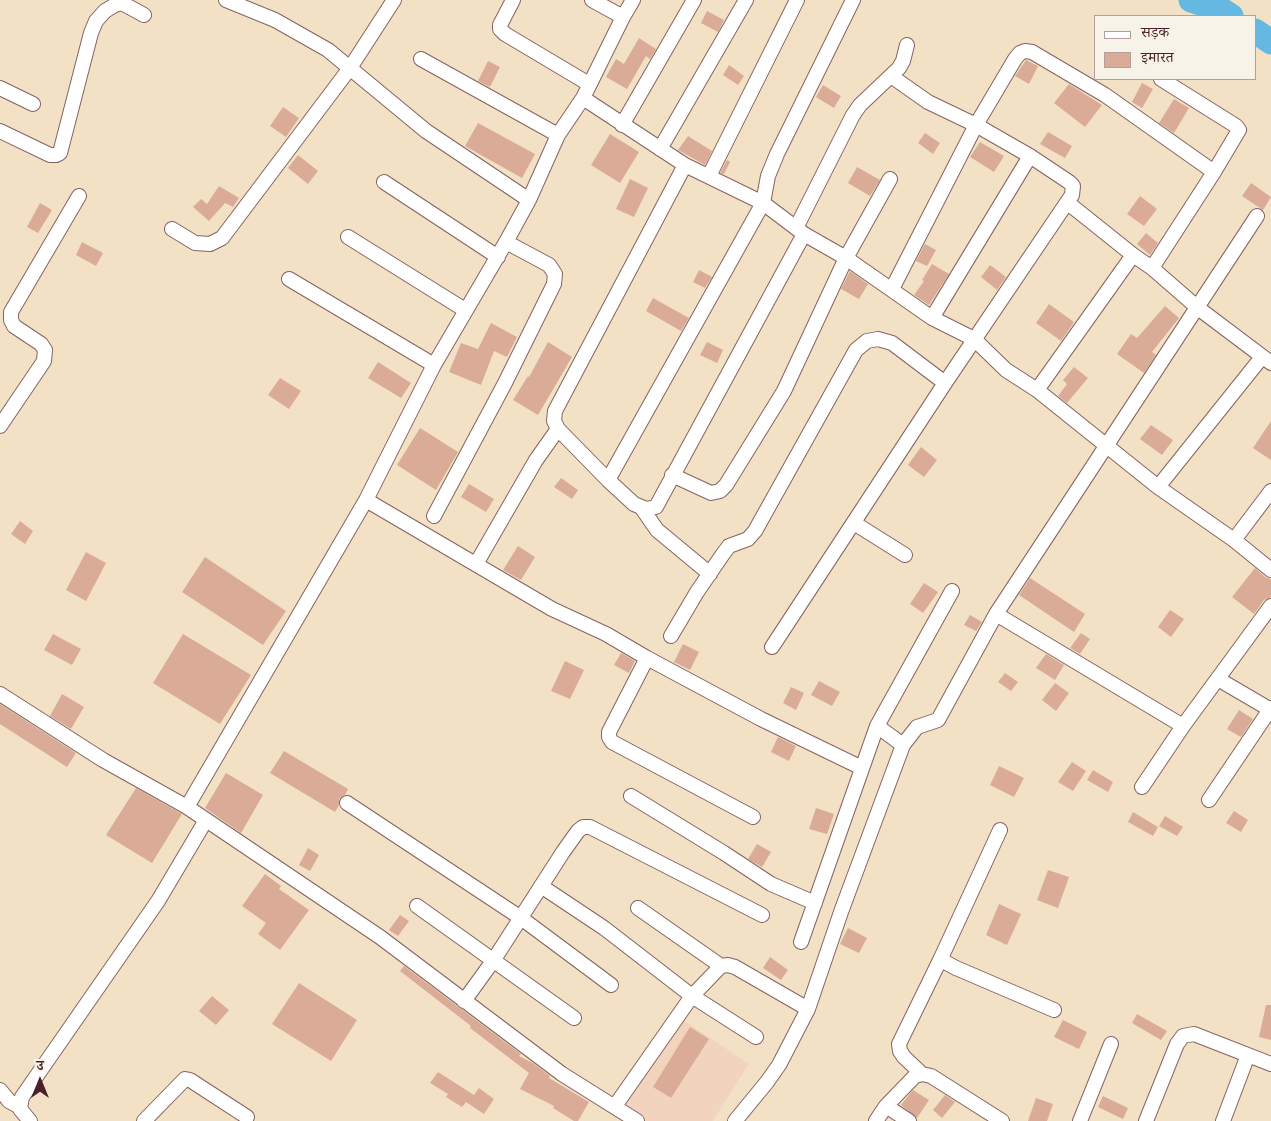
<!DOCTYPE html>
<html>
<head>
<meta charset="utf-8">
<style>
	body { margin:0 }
	#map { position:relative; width:1271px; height:1121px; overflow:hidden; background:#f2e1c5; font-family:"Libre Bodoni","Noto Serif Devanagari",serif }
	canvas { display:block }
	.legend { position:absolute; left:1094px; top:15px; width:162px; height:65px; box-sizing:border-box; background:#f7f3e8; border:1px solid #b29e9c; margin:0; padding:6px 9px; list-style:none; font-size:15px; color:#4a1f2b }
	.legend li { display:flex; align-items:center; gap:10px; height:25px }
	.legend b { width:25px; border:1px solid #b29e9c }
	.north { position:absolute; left:15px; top:1056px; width:50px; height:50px; -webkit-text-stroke:4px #f7f3e8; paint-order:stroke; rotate:0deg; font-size:14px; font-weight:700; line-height:20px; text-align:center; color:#4a1f2b }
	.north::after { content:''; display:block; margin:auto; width:18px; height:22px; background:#4a1f2b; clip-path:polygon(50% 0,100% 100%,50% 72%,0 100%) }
</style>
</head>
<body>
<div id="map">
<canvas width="1271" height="1121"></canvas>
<ul class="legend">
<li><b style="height:6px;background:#fff"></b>सड़क</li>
<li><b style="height:14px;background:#daac98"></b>इमारत</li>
</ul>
<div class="north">उ</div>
</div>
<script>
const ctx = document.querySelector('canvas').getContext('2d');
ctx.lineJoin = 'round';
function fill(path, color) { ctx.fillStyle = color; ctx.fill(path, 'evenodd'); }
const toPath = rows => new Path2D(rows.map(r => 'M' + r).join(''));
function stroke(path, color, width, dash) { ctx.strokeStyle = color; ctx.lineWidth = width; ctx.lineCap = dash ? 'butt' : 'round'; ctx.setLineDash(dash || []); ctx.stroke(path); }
const built = toPath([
	[682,1019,749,1064,713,1121,646,1121,624,1107]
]);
const river = toPath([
	[1191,0,1220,9,1231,16],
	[1255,31,1271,42]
]);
const building = toPath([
	[707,11,724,20,718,32,701,23],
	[639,38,656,49,650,59,646,56,627,89,606,77,616,59,624,64],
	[1026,60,1038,66,1029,84,1015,76],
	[488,61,500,67,490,87,478,81],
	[729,65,744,76,738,85,723,75],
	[1142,83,1153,89,1142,108,1132,102],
	[1069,84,1102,105,1085,127,1054,103],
	[823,85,841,96,834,108,816,97],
	[1174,99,1189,108,1174,133,1159,123],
	[283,107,299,118,286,137,270,126],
	[478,123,535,154,522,178,465,146],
	[1048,132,1072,146,1065,158,1040,144],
	[925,133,940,143,933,154,918,143],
	[610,134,639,152,620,183,591,165],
	[688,136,712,151,705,165,678,150],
	[980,142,1004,156,994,172,970,157],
	[298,155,318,171,308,184,288,168],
	[727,160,730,162,724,174,720,173],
	[857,167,880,180,870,196,848,183],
	[630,179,648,188,634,217,616,209],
	[1251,183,1271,197,1263,210,1242,196],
	[219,186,239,198,233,207,225,203,209,221,193,207,201,199,207,204],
	[1140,196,1157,209,1144,226,1127,214],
	[40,203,52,210,38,233,27,227],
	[1146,233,1158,243,1150,255,1137,244],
	[82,242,103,253,96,266,76,255],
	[925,244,936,250,927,266,916,261],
	[932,264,949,274,929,305,914,295,924,281,922,280],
	[990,265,1006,277,997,290,981,277],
	[699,270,712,277,705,288,693,282],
	[850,271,868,284,859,299,841,289],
	[653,298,689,318,681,331,646,311],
	[1049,304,1074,322,1061,341,1036,323],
	[1165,306,1179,318,1152,352,1156,355,1144,373,1117,354,1131,334,1137,338],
	[491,323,517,337,507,357,494,351,481,385,449,372,461,343,478,349],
	[548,342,572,357,538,415,513,400,528,376,529,377],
	[707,342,723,350,717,363,700,355],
	[378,362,411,383,401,398,368,378],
	[1074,367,1088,378,1067,403,1058,396,1067,384,1063,380],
	[280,378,301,391,289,409,268,395],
	[1271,421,1271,460,1253,448],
	[1151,425,1173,440,1162,455,1140,439],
	[420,428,458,452,436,490,397,465],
	[921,447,937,460,924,477,908,465],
	[561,478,578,490,572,499,554,487],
	[469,484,494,499,486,512,461,497],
	[20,521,33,531,25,544,11,534],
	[518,546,535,557,521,580,503,570],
	[86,552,106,563,86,601,66,590],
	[205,557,286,611,263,645,182,592],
	[1255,568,1265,577,1271,579,1271,597,1264,600,1254,614,1232,597],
	[1030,578,1085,614,1074,632,1019,595],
	[924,583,938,592,923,613,910,604],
	[1170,610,1184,619,1171,637,1158,627],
	[970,615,982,622,976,631,964,625],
	[1081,633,1090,639,1080,654,1070,648],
	[53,634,81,649,72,665,44,650],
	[183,634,251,675,220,724,153,683],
	[683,644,699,652,690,670,674,662],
	[621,653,635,661,629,673,614,665],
	[1046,654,1064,665,1055,680,1036,668],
	[565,661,584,670,570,699,551,691],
	[1005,673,1018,682,1011,691,998,682],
	[819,681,840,692,832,706,811,695],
	[1055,683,1069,693,1056,711,1042,700],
	[791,687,804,693,796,710,783,703],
	[62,694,84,707,71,729,50,716],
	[0,704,76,753,67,767,0,724],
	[1239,710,1253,719,1241,737,1227,729],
	[778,737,796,746,789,761,771,752],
	[284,751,348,789,345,795,339,799,339,805,335,812,270,773],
	[1072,762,1086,771,1073,791,1058,782],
	[999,766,1024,778,1014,797,990,785],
	[1093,770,1113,782,1108,792,1087,780],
	[226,773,263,795,241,833,205,808],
	[136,788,182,814,152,863,106,835],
	[816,808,834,814,827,834,809,829],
	[1234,811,1248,820,1241,832,1226,823],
	[1133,812,1158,827,1153,836,1128,822],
	[1165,816,1183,827,1177,836,1159,826],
	[757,844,771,852,762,867,748,859],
	[308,848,319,855,310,871,299,865],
	[1048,870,1069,877,1058,908,1037,900],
	[265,874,281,886,279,889,309,910,280,950,258,934,266,923,242,906],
	[999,904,1021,914,1007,945,986,935],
	[400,915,409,921,398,936,389,930],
	[848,928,867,938,859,953,840,944],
	[770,957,788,970,781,980,763,968],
	[404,966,521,1054,519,1056,533,1063,550,1076,549,1078,589,1102,578,1121,574,1121,553,1108,554,1106,520,1089,529,1073,470,1028,471,1026,400,971],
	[299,983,357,1020,331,1061,272,1024],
	[212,996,229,1010,216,1025,199,1011],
	[1266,1005,1271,1005,1271,1040,1259,1037],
	[1137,1014,1167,1031,1161,1040,1132,1023],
	[1063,1020,1087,1032,1079,1049,1054,1037],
	[690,1027,709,1039,671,1098,653,1087],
	[438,1072,474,1095,479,1088,494,1099,484,1114,466,1102,462,1107,446,1097,448,1094,430,1083],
	[913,1090,929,1100,917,1118,901,1105],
	[945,1095,955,1102,942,1118,933,1110],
	[1103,1096,1128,1108,1123,1119,1098,1107],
	[1036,1098,1053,1104,1047,1121,1028,1121]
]);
const minor = toPath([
	[226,0,275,20,328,50,426,131,529,200],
	[513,0,500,25,500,29,505,34,589,84],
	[592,0,623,17],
	[421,59,558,135],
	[0,88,33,104],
	[583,98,685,165,763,203,804,234,846,258,932,318,974,339,1006,370,1037,390,1158,487,1234,540,1271,570],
	[622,125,694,0],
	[0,131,50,155,56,155,60,153,91,33,96,21,105,11,115,5,122,3,144,15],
	[660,149,746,0],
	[685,165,555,411,554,421,558,429,608,480,634,504,646,509,656,507,804,234],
	[709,176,797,0],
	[384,182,498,257],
	[1068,203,1133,255,1152,268,1198,308,1271,363],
	[796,228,853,115,860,105,899,68,903,61,907,45],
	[172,229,195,243,210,244,222,238,350,68,394,0],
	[348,237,465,310],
	[1152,268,1214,172,1239,130,1236,126,1161,79],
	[289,279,434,365],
	[892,289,976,125,1015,59,1020,53,1025,51,1032,52,1105,95,1214,172],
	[932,318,1030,156],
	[1037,390,1133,255],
	[0,426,44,361,45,350,41,344,14,326,11,320,11,312,79,196],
	[672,475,711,493,720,491,726,485,784,391,846,258,890,179],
	[608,480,763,203,768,176,777,154,853,0],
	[1158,487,1262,357],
	[366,500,552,609,606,634,647,658,761,719,862,768],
	[641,507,657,530,710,574],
	[434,516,505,383,554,284,555,274,549,265,506,242],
	[854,523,905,555],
	[1234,540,1271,491],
	[476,564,536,460,558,429],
	[996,614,1183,726,1271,606],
	[671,636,697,592,723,554,729,546,748,539,755,531,856,350,867,341,878,339,892,343,945,383],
	[772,647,945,383,1072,195,1073,186,1069,182,1030,156,976,125,928,102,891,76],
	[647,658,609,732,609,737,612,742,753,817],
	[1218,679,1271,710],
	[0,694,103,760,187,807,380,937,562,1074,637,1121],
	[877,726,903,745],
	[1142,787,1183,726],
	[631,796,724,853,771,884,815,903],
	[1209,800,1271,708],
	[347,803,521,918,611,985],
	[187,807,366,500,434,365,506,242,529,200,558,135,583,98,623,17,633,0],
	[1000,830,941,958,943,961,956,968,1054,1010],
	[541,886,604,928,692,996,756,1037],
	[417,906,574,1018],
	[638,908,721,966],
	[801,942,877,726,952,591],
	[464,1001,493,961,563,852,578,831,583,827,590,827,762,915],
	[922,1074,904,1057,900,1051,899,1044,941,958],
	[0,1090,9,1101,20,1107],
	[615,1106,692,996,721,966,728,965,735,967,808,1009],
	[886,1106,909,1121],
	[30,1121,20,1109,22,1097,158,901,206,820],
	[144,1121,185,1079,190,1080,247,1117],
	[735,1121,767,1082,779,1065,808,1009,841,912,903,745,917,727,938,720,996,614,1257,216],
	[876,1121,886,1106,915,1076,922,1074,931,1076,1002,1121],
	[1080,1121,1111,1044],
	[1146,1121,1177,1044,1183,1036,1194,1034,1271,1064],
	[1223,1121,1248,1055]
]);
fill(built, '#f2d4be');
stroke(river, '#65b8e1', 25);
fill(building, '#daac98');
stroke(minor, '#856361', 16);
stroke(minor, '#fff', 14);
</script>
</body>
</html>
